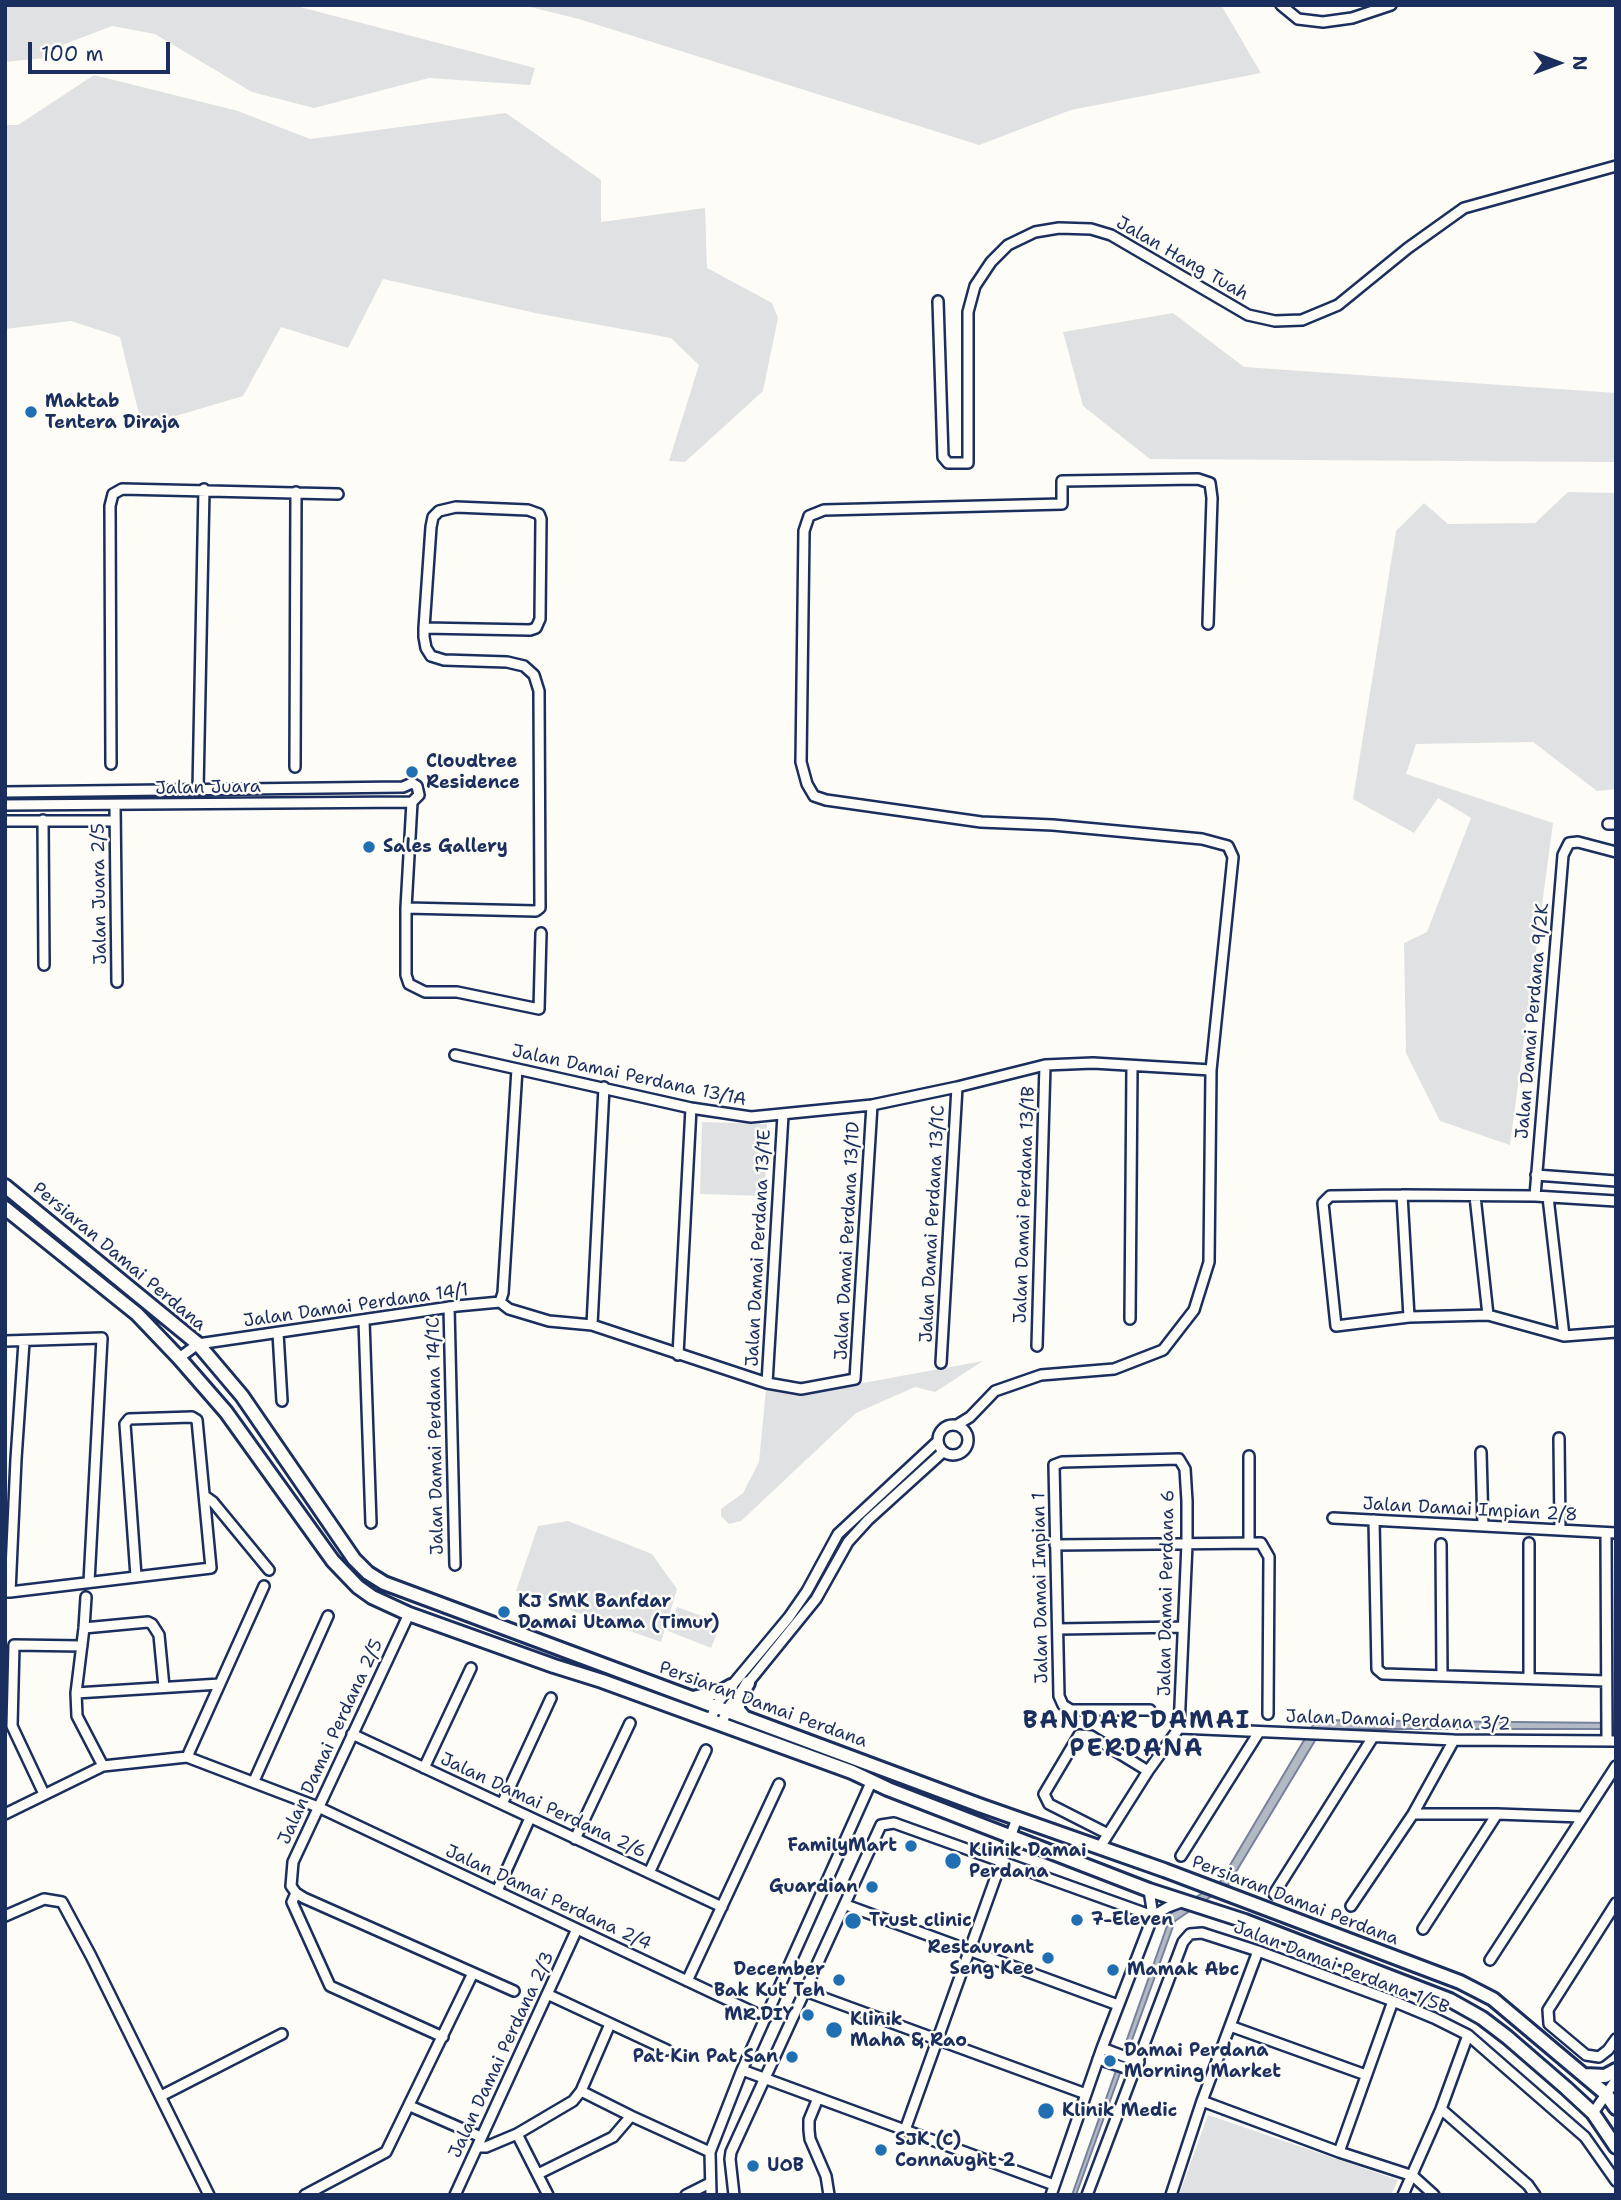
<!DOCTYPE html>
<html>
<head>
<meta charset="utf-8">
<style>
	body { margin:0 }
	#map { position:relative; width:1621px; height:2200px; overflow:hidden; background:#fdfcf7; font-family:"Shantell Sans",sans-serif }
	canvas { display:block }
	.frame { position:absolute; inset:0; border:7px solid #1b2f5e; pointer-events:none }
	.north { position:absolute; left:1523px; top:28px; width:70px; height:70px; -webkit-text-stroke:5px #fdfcf7; paint-order:stroke; rotate:90deg; font-size:19px; font-weight:700; line-height:28px; text-align:center; color:#1b2f5e }
	.north::after { content:''; display:block; margin:auto; width:24px; height:32px; background:#1b2f5e; clip-path:polygon(50% 0,100% 100%,50% 72%,0 100%) }
	.scale { position:absolute; left:28px; top:42px; width:142px; height:32px; box-sizing:border-box; border:4px solid #1b2f5e; border-top:0; padding-left:9px; font-size:21px; line-height:24px; white-space:nowrap; color:#1b2f5e; -webkit-text-stroke:5px #fdfcf7; paint-order:stroke }
</style>
</head>
<body>
<div id="map">
<canvas width="1621" height="2200"></canvas>
<div class="frame"></div>
<div class="north">N</div>
<div class="scale">100 m</div>
</div>
<script>
const ctx = document.querySelector('canvas').getContext('2d');
ctx.lineJoin = 'round';
function fill(path, color) { ctx.fillStyle = color; ctx.fill(path, 'evenodd'); }
const toPath = rows => new Path2D(rows.map(r => 'M' + r).join(''));
function stroke(path, color, width, dash) { ctx.strokeStyle = color; ctx.lineWidth = width; ctx.lineCap = dash ? 'butt' : 'round'; ctx.setLineDash(dash || []); ctx.stroke(path); }
function write(font, color, halo, rows, align = 'center') {
  ctx.font = font + ' "Shantell Sans",sans-serif'; ctx.lineWidth = 5; ctx.setLineDash([]); ctx.textBaseline = 'middle'; ctx.strokeStyle = halo; ctx.fillStyle = color; for (const [text, x, y, turn = 0] of rows) {
    ctx.save(); ctx.translate(x, y); ctx.rotate((+turn || 0) * Math.PI / 180); ctx.textAlign = isNaN(turn) ? turn : align; if (halo) ctx.strokeText(text, 0, 0); ctx.fillText(text, 0, 0); ctx.restore();
  }
}
const green = toPath([
	[5,5,292,5,535,68,530,85,429,78,314,108,252,92,155,34,112,26,65,44,44,58,5,62],
	[522,5,1221,5,1261,73,1071,110,979,145,579,19],
	[94,75,238,111,310,139,506,113,601,180,601,222,705,208,707,268,772,303,778,318,763,391,685,462,669,461,699,365,671,338,540,314,383,279,348,348,281,327,243,396,142,426,120,337,71,321,5,329,5,125,18,125],
	[1173,313,1244,367,1616,393,1616,462,1150,459,1083,406,1063,332],
	[1568,492,1616,493,1616,789,1597,791,1533,742,1416,744,1406,774,1553,823,1510,1145,1440,1121,1406,1053,1404,943,1427,932,1471,818,1438,798,1414,833,1353,799,1396,531,1424,503,1448,524,1535,523],
	[702,1122,767,1124,765,1196,700,1194],
	[983,1361,935,1392,915,1387,856,1413,741,1521,729,1524,721,1516,721,1509,743,1493,759,1462,766,1389,797,1395],
	[568,1521,652,1554,677,1589,661,1642,516,1591,538,1526],
	[677,1607,721,1623,711,1648,668,1631],
	[1208,2115,1398,2180,1391,2195,1179,2195]
]);
const water = toPath([
	[1316,1720,1616,1723,1616,1729,1322,1729,1228,1885,1175,1921,1076,2195,1072,2195,1172,1912,1220,1882,1316,1720]
]);
const minor = toPath([
	[1281,5,1298,19,1323,22,1352,18,1391,5],
	[938,301,943,457,948,463,968,463,968,312,975,286,991,262,1008,245,1035,232,1059,228,1091,229,1111,235,1248,315,1275,321,1302,320,1338,305,1408,248,1464,208,1616,166],
	[111,764,110,506,113,494,122,489,338,494],
	[295,767,296,492],
	[198,790,204,489],
	[5,792,403,787,412,783,417,786,419,795,412,802,406,908,406,975,409,984,425,992,457,992,539,1009,541,933],
	[5,805,412,802],
	[115,805,117,982],
	[43,820,44,965],
	[5,821,114,821],
	[1608,824,1616,824],
	[406,908,536,911,540,908,539,691,534,675,524,666,507,662,444,660,431,656,426,648,424,637,424,628,431,527,433,517,439,511,456,507,528,510,539,514,541,519,540,619,536,628,530,630,424,628],
	[455,1055,691,1108,751,1117,872,1105,957,1087,1045,1065,1093,1063,1211,1070],
	[1536,1175,1616,1181],
	[1402,1195,1409,1317],
	[1475,1196,1488,1315],
	[1535,1196,1563,855,1569,843,1578,842,1616,852],
	[1548,1197,1564,1336],
	[1616,1201,1535,1196,1402,1195,1330,1196,1323,1203,1336,1326,1409,1317,1488,1315,1564,1336,1616,1332],
	[500,1302,509,1309,549,1321,592,1325,767,1383,801,1389,855,1379,872,1105],
	[500,1302,503,1293,517,1069],
	[449,1307,455,1565],
	[1130,1319,1132,1066],
	[364,1320,371,1523],
	[592,1325,604,1087],
	[278,1333,282,1401],
	[5,1341,102,1338,89,1582],
	[1037,1346,1045,1065],
	[678,1355,691,1108],
	[179,1358,198,1344,457,1306,500,1302],
	[941,1363,957,1087],
	[767,1383,783,1115],
	'938 1440a15 15 0 1 1 30 0a15 15 0 1 1-30 0Z',
	[957,1425,970,1417,995,1391,1041,1375,1114,1369,1163,1350,1194,1310,1209,1262,1211,1070,1233,857,1228,846,1202,839,1053,825,981,822,826,800,814,796,807,784,801,762,804,531,809,516,824,510,1062,504,1062,481,1198,479,1210,483,1212,498,1208,624],
	[1559,1438,1560,1530],
	[1481,1452,1483,1526],
	[1249,1456,1249,1541],
	[206,1497,213,1502,269,1570],
	[1333,1518,1616,1533],
	[1374,1520,1377,1669,1383,1674,1606,1681],
	[1606,1533,1607,1740],
	[1441,1544,1442,1676],
	[1055,1545,1261,1543,1269,1557,1268,1714],
	[5,1592,10,1592,211,1568,197,1420,192,1417,129,1419,125,1424,136,1576],
	[10,1592,16,1459,24,1342],
	[86,1597,84,1628,76,1693,77,1716,103,1766],
	[409,1614,293,1862,291,1886,296,1893,304,1898,514,1991],
	[84,1628,148,1622,152,1624,159,1635,164,1687],
	[1058,1629,1183,1627],
	[1529,1678,1529,1543],
	[76,1693,220,1684],
	[1150,1710,1071,1710,1063,1705,1059,1696,1054,1465,1062,1462,1179,1459,1185,1469,1187,1501,1187,1544,1179,1728],
	[710,1720,719,1701,789,1617,807,1591,838,1534,938,1441],
	[721,1724,730,1705,816,1599,848,1542,868,1520,943,1452],
	[1179,1728,1454,1740,1616,1741],
	[352,1734,722,1907],
	[187,1757,264,1586],
	[424,1768,471,1668],
	[254,1781,328,1616],
	[44,1794,12,1726,14,1645,82,1646],
	[502,1804,551,1698],
	[5,1814,103,1766,187,1757,318,1807,766,2018],
	[1413,1814,1497,1814,1582,1817],
	[1108,1834,1049,1804,1044,1794,1079,1735,1091,1736,1148,1771],
	[575,1839,630,1723],
	[1100,1847,1148,1771,1179,1728],
	[1181,1856,1259,1732],
	[649,1873,706,1750],
	[497,1891,530,1818],
	[296,1893,292,1902,330,1986,443,2037],
	[1274,1894,1373,1737],
	[1616,1903,1548,2010,1549,2024,1586,2055,1599,2057,1608,2050,1616,2039],
	[846,1905,1118,2005],
	[1351,1906,1413,1814,1454,1740],
	[5,1916,44,1899,62,1902,91,1956,209,2195],
	[1153,1916,1168,1907,1184,1901],
	[1423,1929,1497,1814],
	[1490,1960,1616,1766],
	[687,1981,779,1784],
	[805,1991,1086,2094],
	[547,1994,667,2050],
	[1230,2026,1366,2075],
	[1102,2048,1139,2062],
	[1098,2059,1135,2071],
	[742,2070,1054,2185],
	[581,2091,631,2116,710,2152],
	[161,2096,282,2034],
	[818,2098,809,2120,809,2130,810,2139,826,2176,829,2195],
	[1202,2101,1339,2152,1413,2176,1434,2195],
	[410,2106,481,2137],
	[1441,2109,1528,2185,1535,2195],
	[1593,2113,1616,2080],
	[905,2130,1017,1818],
	[517,2134,548,2195],
	[477,2147,486,2147,517,2134,573,2101,581,2091,610,2024],
	[1339,2152,1393,2001],
	[538,2174,613,2137,631,2116],
	[305,2195,386,2152,473,1973],
	[455,2195,577,1929],
	[686,2195,710,2183],
	[711,2195,710,2152,742,2070,869,1787],
	[734,2195,730,2159,731,2152,881,1825,894,1823,1153,1916],
	[1051,2195,1102,2048,1153,1916,1149,1890],
	[1087,2195,1183,1942,1190,1934,1202,1933,1258,1951,1393,2001,1434,2018,1468,2035,1585,2137,1616,2181],
	[1171,2195,1202,2101,1258,1951],
	[1403,2195,1441,2109,1468,2035]
]);
const secondary = toPath([
	[5,1186,198,1344,242,1396,354,1559,368,1573,384,1583,979,1805,1164,1870,1460,1982,1493,1999,1606,2094,1616,2108],
	[5,1208,137,1314,179,1358,226,1412,333,1561,358,1587,372,1597,409,1614,554,1666,602,1681,852,1772,888,1789,1149,1890,1245,1921,1450,2000,1482,2018,1507,2037,1566,2088,1593,2113,1616,2147],
	[693,1698,722,1691,731,1686],
	[744,1717,738,1710,738,1701,748,1683],
	[1585,2075,1605,2076,1616,2070]
]);
const markers = [
	[31,412,7,"#1f6fb2"],
	[412,772,7,"#1f6fb2"],
	[369,847,7,"#1f6fb2"],
	[504,1612,7,"#1f6fb2"],
	[911,1846,7,"#1f6fb2"],
	[953,1861,9,"#1f6fb2"],
	[872,1887,7,"#1f6fb2"],
	[1077,1920,7,"#1f6fb2"],
	[853,1921,9,"#1f6fb2"],
	[1048,1958,7,"#1f6fb2"],
	[1113,1970,7,"#1f6fb2"],
	[839,1980,7,"#1f6fb2"],
	[808,2015,7,"#1f6fb2"],
	[834,2030,9,"#1f6fb2"],
	[792,2057,7,"#1f6fb2"],
	[1110,2061,7,"#1f6fb2"],
	[1046,2111,9,"#1f6fb2"],
	[881,2150,7,"#1f6fb2"],
	[753,2166,7,"#1f6fb2"]
];
const streetNames = [
	["Jalan Hang Tuah",1182,259,30],
	["Jalan Juara",208,788,-1],
	["Jalan Juara 2/5",100,894,-91],
	["Jalan Damai Perdana 9/2K",1533,1021,-85],
	["Jalan Damai Perdana 13/1A",629,1076,12],
	["Jalan Damai Perdana 13/1B",1025,1205,-88],
	["Jalan Damai Perdana 13/1C",933,1224,-87],
	["Jalan Damai Perdana 13/1D",848,1241,-87],
	["Jalan Damai Perdana 13/1E",759,1248,-87],
	["Persiaran Damai Perdana",119,1257,40],
	["Jalan Damai Perdana 14/1",356,1306,-8],
	["Jalan Damai Perdana 14/1C",436,1436,-91],
	["Jalan Damai Impian 2/8",1470,1510,3],
	["Jalan Damai Impian 1",1041,1588,-91],
	["Jalan Damai Perdana 6",1167,1593,-89],
	["Persiaran Damai Perdana",763,1705,20],
	["Jalan Damai Perdana 3/2",1398,1721,2],
	["Jalan Damai Perdana 2/5",331,1742,-65],
	["Jalan Damai Perdana 2/6",543,1806,25],
	["Jalan Damai Perdana 2/4",548,1898,25],
	["Persiaran Damai Perdana",1295,1901,21],
	["Jalan Damai Perdana 1/5B",1341,1968,21],
	["Jalan Damai Perdana 2/3",502,2055,-65]
];
const poiNames = [
	["Maktab",45,402],
	["Tentera Diraja",45,423],
	["Cloudtree",426,762],
	["Residence",426,783],
	["Sales Gallery",383,847],
	["KJ SMK Banfdar",518,1602],
	["Damai Utama (Timur)",518,1623],
	["FamilyMart",897,1846,"right"],
	["Klinik Damai",969,1851],
	["Perdana",969,1872],
	["Guardian",858,1887,"right"],
	["7-Eleven",1091,1920],
	["Trust clinic",869,1921],
	["Restaurant",1034,1948,"right"],
	["Seng Kee",1034,1969,"right"],
	["December",825,1970,"right"],
	["Bak Kut Teh",825,1991,"right"],
	["Mamak Abc",1127,1970],
	["MR.DIY",794,2015,"right"],
	["Klinik",850,2020],
	["Maha & Rao",850,2041],
	["Damai Perdana",1124,2051],
	["Morning Market",1124,2072],
	["Pat Kin Pat San",778,2057,"right"],
	["Klinik Medic",1062,2111],
	["SJK (C)",895,2140],
	["Connaught 2",895,2161],
	["UOB",767,2166]
];
const districtNames = [
	["BANDAR DAMAI",1137,1722],
	["PERDANA",1137,1750]
];
fill(green, '#e0e1e3');
fill(water, '#b3b8c5');
stroke(water, '#76819c', 2);
stroke(minor, '#1b2f5e', 14);
stroke(secondary, '#1b2f5e', 18);
stroke(minor, '#fdfcf7', 9);
stroke(secondary, '#fdfcf7', 12);
for (const [x, y, r, color] of markers) { const dot = new Path2D(); dot.arc(x, y, r, 0, 2 * Math.PI); ctx.fillStyle = color; ctx.fill(dot); stroke(dot, '#fdfcf7', 2.5); }
write('18px', '#1b2f5e', '#fdfcf7', streetNames);
write('bold 18px', '#1b2f5e', '#fdfcf7', poiNames, 'left');
ctx.letterSpacing = '2px';
write('bold 24px', '#1b2f5e', '#fdfcf7', districtNames);
ctx.letterSpacing = '0px';
</script>
</body>
</html>
